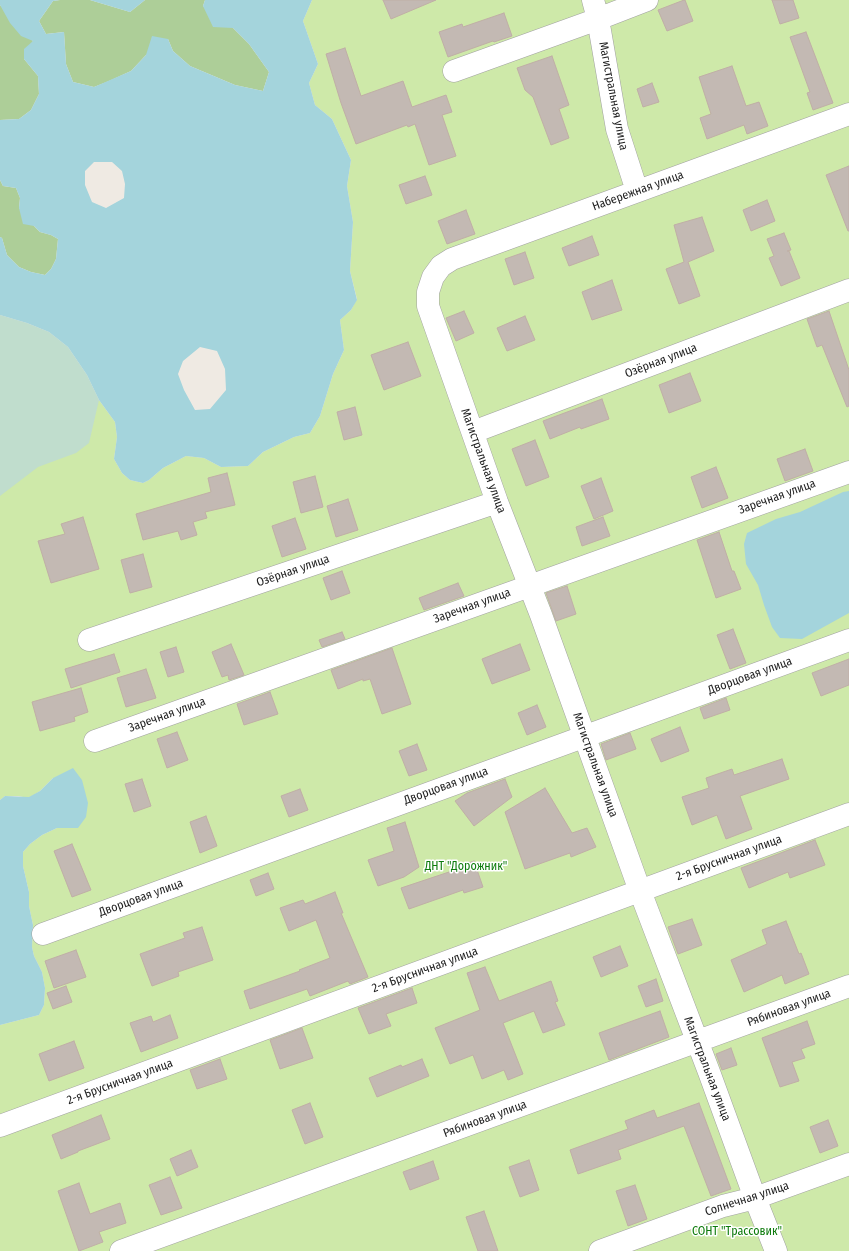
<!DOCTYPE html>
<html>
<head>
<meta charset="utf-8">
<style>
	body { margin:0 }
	canvas { display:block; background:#efeae3 }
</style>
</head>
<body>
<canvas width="849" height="1251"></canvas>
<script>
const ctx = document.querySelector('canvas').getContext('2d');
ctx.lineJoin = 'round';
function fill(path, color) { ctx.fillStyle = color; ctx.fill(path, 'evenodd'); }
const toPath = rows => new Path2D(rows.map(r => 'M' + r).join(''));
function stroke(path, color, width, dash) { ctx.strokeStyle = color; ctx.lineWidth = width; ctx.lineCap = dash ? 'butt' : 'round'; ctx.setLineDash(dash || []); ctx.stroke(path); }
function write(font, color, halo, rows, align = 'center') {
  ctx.font = font + ' "Fira Sans Condensed",sans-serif'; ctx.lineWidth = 3; ctx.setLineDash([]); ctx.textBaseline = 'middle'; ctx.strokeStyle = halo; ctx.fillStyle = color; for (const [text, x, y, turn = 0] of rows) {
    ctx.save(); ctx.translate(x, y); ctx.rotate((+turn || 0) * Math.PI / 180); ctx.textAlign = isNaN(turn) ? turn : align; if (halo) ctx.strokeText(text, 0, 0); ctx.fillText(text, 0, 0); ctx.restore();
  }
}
const grass = toPath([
	[312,0,849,0,849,1251,0,1251,0,1025,39,1015,44,1005,45,988,42,972,34,956,32,947,33,925,29,906,29,892,23,866,23,852,30,844,42,835,57,828,78,828,53,778,40,791,29,798,18,796,5,796,0,800,0,455,99,400,115,422,117,437,114,459,122,473,130,480,143,483,149,480,163,468,186,456,204,458,221,467,248,466,263,452,294,437,310,433,320,416,333,374,344,350,340,320,351,310,357,299,350,271,353,222,347,186,351,160,332,119,315,105,309,83,318,64,303,21]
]);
const forest = toPath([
	[60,0,90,0,130,12,145,0,205,0,203,6,233,28,249,44,269,72,263,91,235,85,190,66,173,51,168,39,146,55,131,71,109,81,94,87,73,82,66,64,64,32,46,34,39,21,53,1],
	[0,5,33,41,24,59,38,76,39,94,31,110,19,119,0,120],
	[0,180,3,186,16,188,20,198,19,208,34,226,40,232,51,235,58,239,56,259,51,269,45,275,31,272,19,267,7,255,2,238,0,237]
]);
const wetland = toPath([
	[0,315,27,323,49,332,68,347,87,375,99,400,89,443,76,453,38,467,0,496]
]);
const water = toPath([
	[0,0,60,0,53,1,39,21,46,34,64,32,66,64,73,82,94,87,131,71,146,55,152,36,168,39,173,51,190,66,235,85,263,91,269,72,249,44,233,28,213,27,203,6,205,0,312,0,303,21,318,64,309,83,315,105,332,119,351,160,347,186,353,222,350,271,357,300,351,310,340,320,344,350,333,374,320,416,310,433,294,437,263,452,248,466,221,467,204,458,186,456,163,468,149,480,143,483,130,480,122,473,114,459,117,437,115,422,99,400,87,375,68,347,49,332,27,323,0,315,0,237,2,238,7,255,19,267,31,272,45,275,51,269,56,259,58,239,51,235,40,232,34,226,23,224,19,208,20,198,16,188,3,186,0,180,0,120,19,119,31,110,39,94,38,76,24,59,24,49,33,41,21,36,10,23,0,5],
	[94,162,112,162,122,171,125,184,124,198,106,208,92,202,85,185,85,171],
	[200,347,217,351,225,369,226,390,210,409,195,410,184,390,178,374,183,361],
	[90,0,145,0,130,12],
	[849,491,849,613,802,639,780,638,772,627,764,605,758,585,746,564,744,544,747,533,776,519,800,512,843,492],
	[73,768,82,780,88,803,86,817,78,828,57,828,42,835,30,844,23,852,23,866,29,892,29,906,33,925,32,947,34,956,42,972,45,988,44,1005,39,1015,0,1025,0,800,5,796,29,797,40,791,53,778]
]);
const building = toPath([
	[383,0,436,0,391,19,383,0],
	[684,0,685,0,693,21,667,31,658,10,684,0],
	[772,0,793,0,799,18,780,24,772,0],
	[504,13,512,36,494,42,493,41,448,57,439,32,462,24,463,27,504,13],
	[806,32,833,103,813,110,807,93,810,92,790,37,806,32],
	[345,48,361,96,403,81,412,107,446,95,452,112,442,115,456,156,429,165,415,124,408,127,407,125,356,144,341,103,326,54,345,48],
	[552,56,569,105,559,109,569,138,551,145,533,97,525,90,517,68,552,56],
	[732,66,746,106,759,102,768,126,747,134,744,125,707,139,700,118,711,114,699,77,732,66],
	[652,83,659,102,643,107,637,89,652,83],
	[849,166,849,231,848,231,826,175,849,166],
	[425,176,432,195,406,204,399,185,425,176],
	[767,200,775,221,751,231,743,210,767,200],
	[466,210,475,234,447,244,438,221,466,210],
	[702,217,714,251,688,262,700,296,679,304,666,269,684,262,674,225,702,217],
	[784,233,791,250,787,251,789,251,800,278,781,286,769,258,774,256,767,239,784,233],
	[592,236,599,255,569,266,562,248,592,236],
	[525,252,534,278,514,285,505,259,525,252],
	[612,280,622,310,592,320,582,292,612,280],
	[464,311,474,333,456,341,446,318,464,311],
	[829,311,849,370,849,406,847,407,822,345,817,347,807,319,829,311],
	[525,316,535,340,507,351,497,328,525,316],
	[408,342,421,376,384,390,371,355,408,342],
	[690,373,701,401,669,413,659,385,690,373],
	[602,399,609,419,581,429,580,427,550,439,543,421,602,399],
	[355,407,362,435,344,440,337,412,355,407],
	[535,440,549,477,526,486,512,449,535,440],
	[805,449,813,471,785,481,777,459,805,449],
	[716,467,728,498,702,508,691,477,716,467],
	[227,473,235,505,205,512,207,518,193,522,197,535,181,540,178,531,143,540,136,514,211,492,208,478,227,473],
	[315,476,323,507,301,513,293,482,315,476],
	[601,478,613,511,594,519,581,486,601,478],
	[348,499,358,530,336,537,327,506,348,499],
	[83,517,99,569,51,583,38,541,65,534,61,524,83,517],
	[603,517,610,536,582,546,576,527,603,517],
	[295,518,306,549,282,557,272,526,295,518],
	[719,532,732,571,734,571,741,589,716,598,697,540,719,532],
	[143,554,152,587,130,593,121,560,143,554],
	[342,571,350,593,331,600,323,578,342,571],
	[458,583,464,596,424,610,419,598,458,583],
	[567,586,576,614,556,621,546,593,567,586],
	[733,629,746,663,730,669,717,635,733,629],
	[342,632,345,639,322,647,319,640,342,632],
	[231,644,244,675,229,680,228,675,222,677,212,652,231,644],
	[520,644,530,670,492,684,482,659,520,644],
	[176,647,184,672,168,677,160,652,176,647],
	[392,648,411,704,382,714,370,679,363,681,363,679,338,689,331,670,392,648],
	[114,654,120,672,71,688,65,669,114,654],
	[849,659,849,685,821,696,812,673,849,659],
	[146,669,156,698,126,707,117,678,146,669],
	[81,688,88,712,74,717,75,721,40,731,32,702,81,688],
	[270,692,278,714,244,725,237,704,270,692],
	[726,698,730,710,704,719,700,708,726,698],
	[537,705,546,727,527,735,518,713,537,705],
	[680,727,689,751,661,762,651,739,680,727],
	[177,732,188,760,167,768,157,739,177,732],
	[630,733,636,749,606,760,601,744,630,733],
	[417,744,427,770,409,776,399,751,417,744],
	[782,759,789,779,740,796,752,829,726,839,717,815,692,825,682,797,709,788,706,778,732,769,734,775,782,759],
	[142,779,151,806,134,812,125,784,142,779],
	[505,779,512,797,474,826,455,801,467,793,505,779],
	[545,788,572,833,587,828,596,847,571,857,570,853,525,869,505,812,545,788],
	[300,789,308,810,289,817,281,796,300,789],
	[206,816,217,846,200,853,190,822,206,816],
	[405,822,419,867,404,877,378,886,368,860,394,851,387,828,405,822],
	[815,840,825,865,790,878,788,872,749,888,741,868,815,840],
	[72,844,91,890,72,897,54,851,72,844],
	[474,861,483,887,464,893,463,890,409,909,401,888,455,870,454,868,474,861],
	[268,873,274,889,256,896,250,880,268,873],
	[335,892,343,913,341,913,368,977,350,984,348,981,310,996,307,989,250,1009,244,991,300,971,299,970,330,958,316,920,289,931,280,908,303,900,305,904,335,892],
	[692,919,702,945,678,954,668,927,692,919],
	[786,921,799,954,801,953,809,974,785,984,782,975,744,992,731,960,767,944,762,930,786,921],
	[202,927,213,960,178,972,179,976,152,986,140,954,185,938,183,933,202,927],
	[620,946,628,966,601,977,593,957,620,946],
	[76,950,86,977,54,988,45,961,76,950],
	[485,967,499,1001,551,981,558,1001,555,1002,565,1025,543,1033,534,1011,503,1023,523,1074,508,1080,504,1070,482,1079,473,1055,450,1064,435,1028,480,1010,467,973,485,967],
	[656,979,663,1001,646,1007,638,986,656,979],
	[66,986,72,1002,53,1009,47,993,66,986],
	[412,988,417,1003,386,1014,391,1026,369,1034,358,1008,412,988],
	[660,1011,669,1037,609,1060,599,1033,660,1011],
	[170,1015,178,1038,141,1052,130,1023,151,1016,153,1022,170,1015],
	[807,1021,815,1044,801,1049,805,1058,792,1062,799,1081,780,1087,762,1038,807,1021],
	[302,1028,313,1058,280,1069,270,1040,302,1028],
	[74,1041,84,1068,49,1081,39,1054,74,1041],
	[731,1048,737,1065,722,1070,716,1054,731,1048],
	[220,1059,227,1079,197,1089,190,1070,220,1059],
	[422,1059,429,1076,377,1097,369,1078,401,1065,402,1067,422,1059],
	[310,1103,323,1137,305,1144,292,1110,310,1103],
	[699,1103,731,1189,711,1196,684,1126,618,1150,621,1159,578,1174,570,1150,628,1129,625,1121,654,1110,657,1118,699,1103],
	[101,1115,110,1139,78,1151,78,1152,61,1159,52,1135,101,1115],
	[828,1120,838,1146,820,1153,810,1127,828,1120],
	[191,1150,198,1167,177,1176,170,1159,191,1150],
	[529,1160,539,1190,520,1197,509,1167,529,1160],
	[433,1161,439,1179,410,1190,403,1172,433,1161],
	[170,1177,182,1208,161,1215,149,1185,170,1177],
	[79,1183,90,1214,120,1203,126,1223,99,1232,103,1242,79,1251,58,1191,79,1183],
	[635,1185,647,1219,628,1226,616,1191,635,1185],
	[484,1211,498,1251,478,1251,466,1217,484,1211]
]);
const minor = toPath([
	[593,0,598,19,617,129,637,191],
	[454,71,598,19,647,0],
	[473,432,849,290],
	[89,640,497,502],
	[95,741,849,472],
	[43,934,849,640],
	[0,1126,849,814],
	[121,1251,849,986],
	[600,1251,723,1206,755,1198,849,1164],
	[776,1251,755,1198,709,1072,640,891,541,615,497,502,428,306,428,292,433,277,441,266,452,259,849,114]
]);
const streetNames = [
	["Магистральная улица",613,96,79],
	["Набережная улица",638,191,-20],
	["Озёрная улица",661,361,-21],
	["Магистральная улица",483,461,70],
	["Заречная улица",777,497,-20],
	["Озёрная улица",293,571,-19],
	["Заречная улица",472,606,-20],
	["Дворцовая улица",750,676,-20],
	["Заречная улица",167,715,-20],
	["Магистральная улица",595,765,70],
	["Дворцовая улица",446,786,-20],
	["2-я Брусничная улица",729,858,-20],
	["Дворцовая улица",141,898,-20],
	["2-я Брусничная улица",425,970,-20],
	["Рябиновая улица",789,1008,-20],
	["Магистральная улица",707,1069,69],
	["2-я Брусничная улица",120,1082,-20],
	["Рябиновая улица",485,1119,-20],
	["Солнечная улица",747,1199,-18]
];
const parkNames = [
	["ДНТ \"Дорожник\"",466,867],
	["СОНТ \"Трассовик\"",737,1232]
];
fill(grass, '#cee9a9');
fill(forest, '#adce98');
fill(wetland, '#c0ddcd');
fill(water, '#a4d4dc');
fill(building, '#c3b9b3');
stroke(building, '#c0afa6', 1);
stroke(minor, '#a2a2a2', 23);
stroke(minor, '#fff', 22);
write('12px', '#1e1e1e', '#fff', streetNames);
write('12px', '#0d7b0c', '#fff', parkNames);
</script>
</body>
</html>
